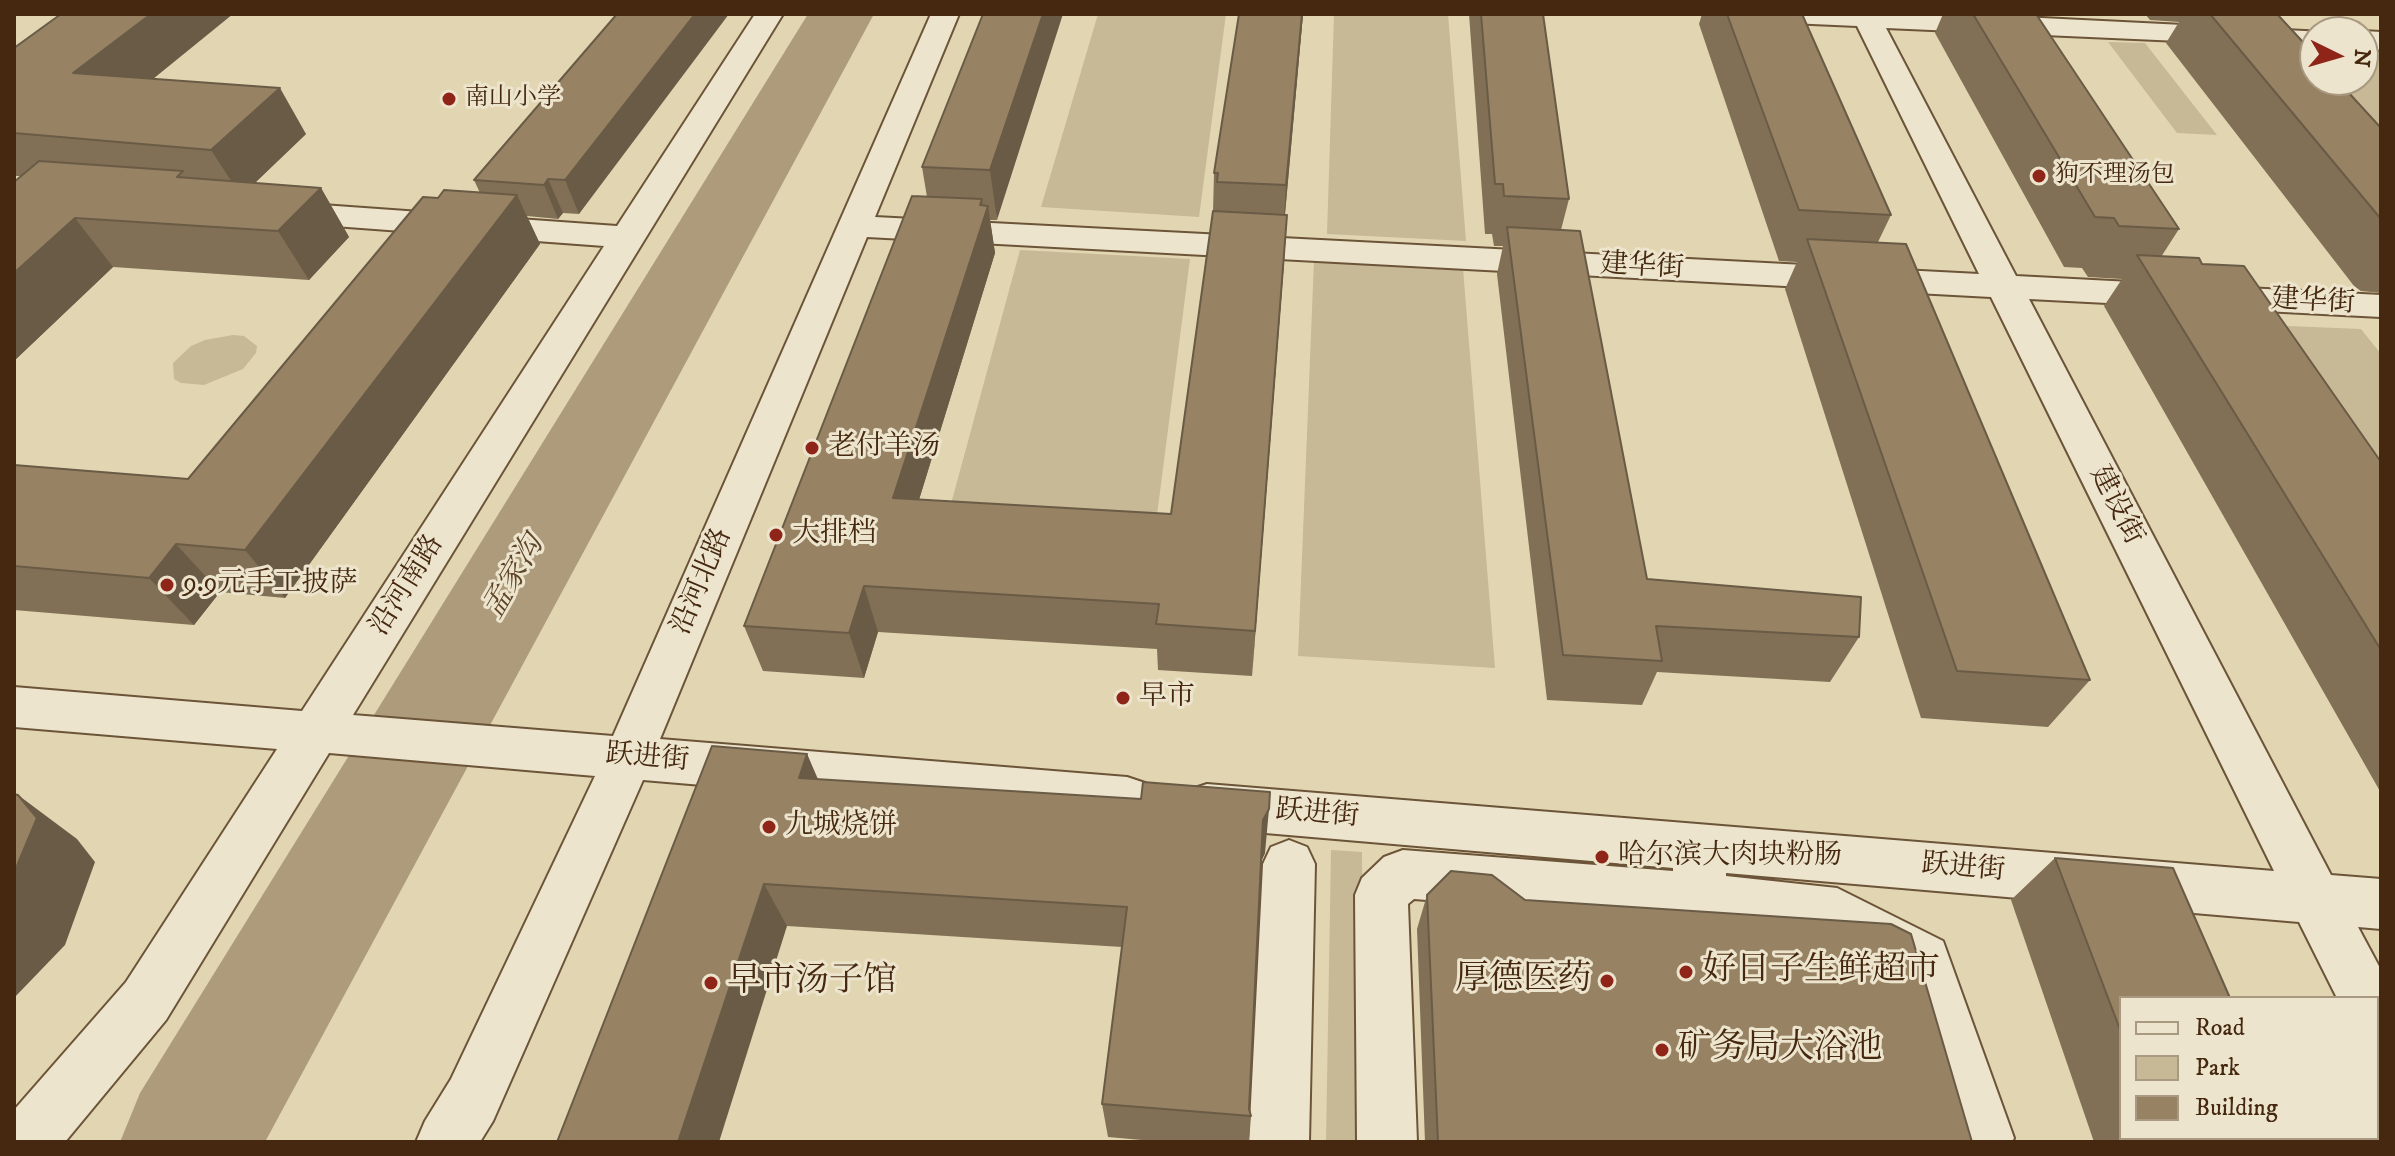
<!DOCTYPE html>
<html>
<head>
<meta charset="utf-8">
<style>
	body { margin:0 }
	#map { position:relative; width:2395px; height:1156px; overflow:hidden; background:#e2d6b2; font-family:"IM FELL DW Pica",serif }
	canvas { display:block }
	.frame { position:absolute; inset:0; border:16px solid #45280f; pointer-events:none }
	.legend { position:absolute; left:2119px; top:996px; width:260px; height:144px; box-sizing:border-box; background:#ece4cd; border:2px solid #a99981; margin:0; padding:10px 14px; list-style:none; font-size:24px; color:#45280f }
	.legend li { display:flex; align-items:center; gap:16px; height:40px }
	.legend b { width:40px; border:2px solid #a99981 }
	.north { position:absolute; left:2299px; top:16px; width:80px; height:80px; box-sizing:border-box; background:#ece4cd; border:2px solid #a99981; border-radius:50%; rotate:95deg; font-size:22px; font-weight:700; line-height:32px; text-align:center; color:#45280f }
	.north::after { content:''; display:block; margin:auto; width:28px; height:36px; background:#8f2418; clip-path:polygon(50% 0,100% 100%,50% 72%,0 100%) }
</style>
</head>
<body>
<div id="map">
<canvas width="2395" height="1156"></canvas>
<div class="frame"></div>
<ul class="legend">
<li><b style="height:10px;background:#ece4cd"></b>Road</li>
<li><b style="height:22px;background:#c7b896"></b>Park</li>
<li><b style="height:22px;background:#978264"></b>Building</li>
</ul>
<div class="north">N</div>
</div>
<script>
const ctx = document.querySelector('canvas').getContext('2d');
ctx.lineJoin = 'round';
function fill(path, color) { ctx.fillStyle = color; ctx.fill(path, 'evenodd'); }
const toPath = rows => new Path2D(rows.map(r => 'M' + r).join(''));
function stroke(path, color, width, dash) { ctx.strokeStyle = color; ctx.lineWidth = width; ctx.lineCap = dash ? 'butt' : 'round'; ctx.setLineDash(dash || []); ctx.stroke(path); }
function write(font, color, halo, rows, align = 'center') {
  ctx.font = font + ' "IM FELL DW Pica","Noto Serif SC",serif'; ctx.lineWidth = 6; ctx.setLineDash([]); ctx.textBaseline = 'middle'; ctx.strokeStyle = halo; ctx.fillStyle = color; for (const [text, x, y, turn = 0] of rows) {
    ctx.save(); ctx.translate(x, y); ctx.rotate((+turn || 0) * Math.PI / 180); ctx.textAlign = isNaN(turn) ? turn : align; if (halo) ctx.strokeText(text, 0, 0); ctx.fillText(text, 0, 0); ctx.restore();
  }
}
const green = toPath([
	[1098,14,1226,14,1199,217,1041,207],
	[1334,14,1448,14,1466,241,1327,234],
	[2108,42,2145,43,2217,135,2177,133],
	[2263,47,2315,49,2315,80,2363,80,2363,51,2381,51,2381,184],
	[1020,250,1190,259,1153,546,942,537],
	[1314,260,1463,268,1495,668,1298,656],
	[2239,324,2361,329,2381,354,2381,526],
	[233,335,244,336,257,346,256,353,243,369,204,385,181,383,174,379,173,363,191,346,205,340],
	[1331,850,1362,852,1364,1142,1326,1142]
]);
const river = toPath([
	[808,14,874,14,265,1142,120,1142,140,1093,808,14]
]);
const minor = toPath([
	[755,14,783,14,353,715,613,736,931,14,959,14,875,217,1979,274,1857,26,1767,22,1757,20,1753,14,1961,14,2325,32,2315,32,2315,47,1886,28,2016,276,2381,295,2381,317,2029,299,2331,875,2381,879,2381,929,2358,927,2381,970,2381,1019,2377,1021,2377,998,2337,998,2299,922,1726,873,1726,876,1837,888,1943,941,2014,1138,2012,1142,1956,1142,1902,976,1830,937,1704,922,1414,899,1408,904,1417,1142,1357,1142,1355,895,1362,878,1384,857,1403,850,1673,871,1673,868,1207,828,1189,822,1182,806,1189,790,1207,784,2274,871,1991,297,867,237,660,739,1127,777,1145,783,1152,799,1145,815,1127,821,643,780,493,1121,480,1142,416,1142,425,1121,451,1079,595,776,329,753,166,1020,65,1142,14,1142,14,1110,126,982,277,749,14,727,14,687,302,711,604,246,280,222,268,219,263,212,268,205,280,202,617,226,755,14],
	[2363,31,2381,32,2381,50,2363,49,2363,32,2360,32,2363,31],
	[1289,840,1307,847,1315,864,1309,1142,1249,1142,1263,864,1271,847,1289,840]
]);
const wall = toPath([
	[617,14,579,214,563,213,558,219,527,216,540,244,285,598,220,592,194,625,14,610,14,465,188,479,438,198,480,193,474,180],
	[983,14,997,220,990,220,995,253,919,500,1171,514,1213,212,1214,173,1303,14,1285,215,1287,215,1284,262,1252,676,1158,670,1157,649,878,632,864,678,763,671,744,626,927,197,922,167],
	[1469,14,1543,14,1569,199,1561,230,1647,579,1859,637,1830,682,1657,672,1642,705,1547,700,1497,274,1503,246,1494,246,1492,234,1485,234],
	[1702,14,1802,14,1891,215,1878,242,2090,680,2048,727,1921,718,1785,289,1797,262,1779,261,1699,24],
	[1943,14,2036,14,2179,229,2161,257,2202,264,2381,462,2381,793,2104,306,2122,279,2088,277,2082,268,2064,267,1935,33],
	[2145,14,2277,14,2381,128,2381,293,2361,291,2354,286,2166,43,2179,22,2150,20],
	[14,48,306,134,255,183,321,188,349,237,309,280,113,267,14,361,14,182,21,176,14,176],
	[807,754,818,779,1265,853,1261,861,1249,1109,1251,1116,1249,1142,1164,1142,1108,1137,1102,1104,1122,947,787,926,557,1142],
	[2055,858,2121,998,2121,1138,2292,1138,2293,1142,2094,1142,2011,900],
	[1427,895,1525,900,1972,1142,1425,1142,1417,929]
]);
const shadedWall = toPath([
	[151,14,233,14,105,118,73,73],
	[695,14,729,14,579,214,565,180],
	[1043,14,1063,14,997,220,990,170],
	[1302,14,1303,14,1283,235,1286,185],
	[280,88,306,134,241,196,211,150],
	[548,179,563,213,558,219,544,185],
	[321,188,349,237,309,280,278,231],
	[517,195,540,244,285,598,245,550],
	[982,199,984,218,988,206,995,253,905,545,893,498],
	[1287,215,1284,262,1252,676,1255,631],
	[75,218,113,267,14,361,14,273],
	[176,544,220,592,194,625,149,578],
	[864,586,878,632,864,678,849,633],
	[807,754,826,800,799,778],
	[18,795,77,839,95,862,65,945,14,998,14,873],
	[1269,809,1265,853,1260,864,1263,820],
	[764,884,787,926,719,1142,678,1142]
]);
const building = toPath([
	[61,14,151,14,73,73,280,88,211,150,14,133,14,48,61,14],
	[617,14,695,14,565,180,548,179,544,185,474,180,617,14],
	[983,14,1043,14,990,170,922,167,983,14],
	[1239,14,1302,14,1286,185,1217,182,1218,173,1214,173,1239,14],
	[1481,14,1543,14,1569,199,1504,196,1503,184,1495,184,1481,14],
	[1727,14,1802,14,1891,215,1799,210,1727,14],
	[1973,14,2036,14,2179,229,2119,226,2114,218,2095,217,1973,14],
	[2210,14,2277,14,2315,55,2315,80,2337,80,2381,128,2381,219,2210,14],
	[39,161,183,171,177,177,321,188,278,231,75,218,14,273,14,182,39,161],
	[444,190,517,195,245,550,176,544,149,578,14,566,14,465,188,479,423,197,438,198,444,190],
	[912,196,982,199,980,205,988,206,893,498,1171,514,1213,211,1287,215,1255,631,1156,624,1159,604,864,586,849,633,744,626,912,196],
	[1507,227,1580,231,1647,579,1861,597,1859,637,1656,626,1662,661,1563,655,1507,227],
	[1807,239,1906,244,2090,680,1957,671,1807,239],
	[2137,255,2199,258,2202,264,2244,266,2381,462,2381,650,2137,255],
	[712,746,807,754,799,778,1141,799,1143,782,1270,792,1269,809,1263,820,1249,1109,1251,1116,1102,1104,1127,907,764,884,678,1142,557,1142,712,746],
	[14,794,18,795,37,818,14,873,14,794],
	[2055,858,2173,868,2230,998,2121,998,2121,1032,2055,858],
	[1451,871,1492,875,1525,900,1891,924,1911,934,1972,1142,1438,1142,1427,895,1451,871],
	[2161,1138,2292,1138,2293,1142,2162,1142,2161,1138]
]);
const markers = [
	[449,99,8,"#8f2418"],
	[2039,176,8,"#8f2418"],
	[812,448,8,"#8f2418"],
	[776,535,8,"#8f2418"],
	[167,585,8,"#8f2418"],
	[1123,698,8,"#8f2418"],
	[769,827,8,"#8f2418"],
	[1602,857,8,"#8f2418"],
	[1686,972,8,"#8f2418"],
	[1607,981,8,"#8f2418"],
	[711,983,8,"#8f2418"],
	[1662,1050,8,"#8f2418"]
];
const farPoinames = [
	["南山小学",465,99],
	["狗不理汤包",2055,176]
];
const streetNames = [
	["建华街",1642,268,3],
	["建华街",2313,303,3],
	["建设街",2115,506,63],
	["沿河北路",703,582,-67],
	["沿河南路",408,586,-58],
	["跃进街",647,759,5],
	["跃进街",1317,815,5],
	["跃进街",1963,869,5]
];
const poiNames = [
	["老付羊汤",828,448],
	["大排档",792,535],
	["9.9元手工披萨",183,585],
	["早市",1139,698],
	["九城烧饼",785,827],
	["哈尔滨大肉块粉肠",1618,857]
];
const waterNames = [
	["孟家沟",515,578,-60]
];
const nearPoinames = [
	["好日子生鲜超市",1702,972],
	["厚德医药",1591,981,"right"],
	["早市汤子馆",727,983],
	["矿务局大浴池",1678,1050]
];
fill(green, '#c7b896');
fill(river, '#ad9b7b');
stroke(minor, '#6c5438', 4);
fill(minor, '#ece4cd');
fill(wall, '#827056');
fill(shadedWall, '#6a5b46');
fill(building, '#978264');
stroke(building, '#6a5b46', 2);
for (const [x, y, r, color] of markers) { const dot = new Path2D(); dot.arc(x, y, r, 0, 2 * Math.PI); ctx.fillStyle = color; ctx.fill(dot); stroke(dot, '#ece4cd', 3); }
write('24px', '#45280f', '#ece4cd', farPoinames, 'left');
write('28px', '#45280f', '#ece4cd', streetNames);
write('28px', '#45280f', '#ece4cd', poiNames, 'left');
write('italic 30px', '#5f452a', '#ece4cd', waterNames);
write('34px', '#45280f', '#ece4cd', nearPoinames, 'left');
</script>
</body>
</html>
